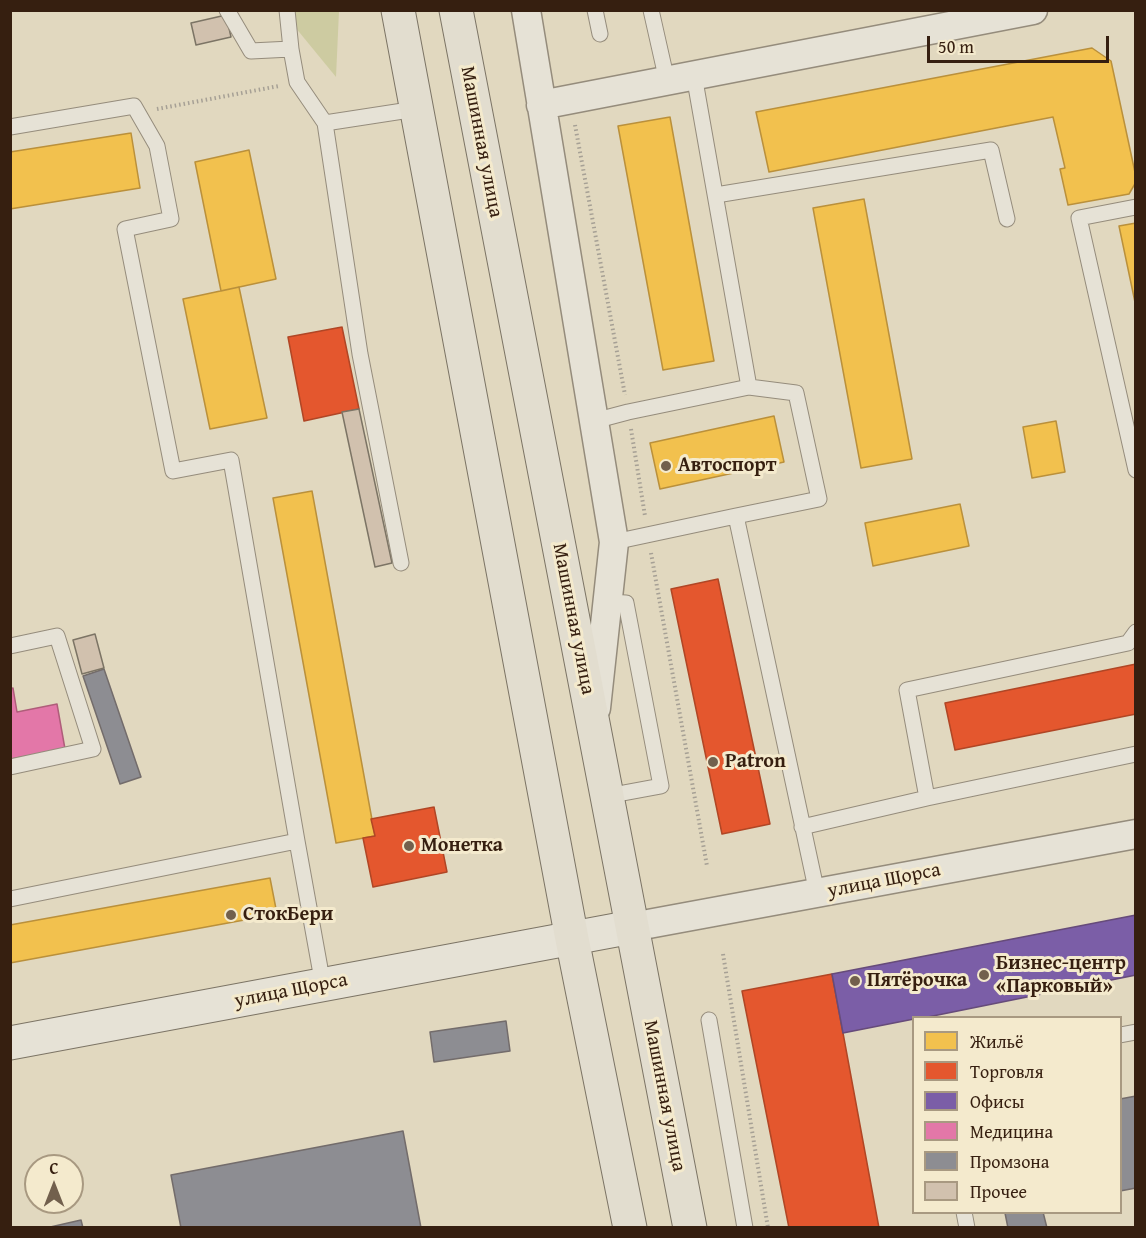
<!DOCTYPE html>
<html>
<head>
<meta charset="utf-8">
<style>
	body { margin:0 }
	#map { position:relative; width:1146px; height:1238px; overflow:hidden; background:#e1d8bf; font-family:"Gentium Book Plus",serif }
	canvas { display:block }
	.frame { position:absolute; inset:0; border:12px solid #361f10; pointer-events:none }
	.legend { position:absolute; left:912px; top:1016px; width:210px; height:198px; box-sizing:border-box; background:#f4eacd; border:2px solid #a89981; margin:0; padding:8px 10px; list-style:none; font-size:18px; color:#361f10 }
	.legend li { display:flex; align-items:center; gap:12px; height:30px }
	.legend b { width:30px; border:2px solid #a89981 }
	.north { position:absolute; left:24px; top:1154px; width:60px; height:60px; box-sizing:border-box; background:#f4eacd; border:2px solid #a89981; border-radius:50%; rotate:0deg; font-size:16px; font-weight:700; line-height:24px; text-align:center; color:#361f10 }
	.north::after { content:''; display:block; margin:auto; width:21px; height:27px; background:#72604d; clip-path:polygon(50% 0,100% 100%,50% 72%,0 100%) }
	.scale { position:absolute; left:927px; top:36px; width:182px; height:27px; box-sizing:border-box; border:3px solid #361f10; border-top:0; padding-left:8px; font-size:18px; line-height:21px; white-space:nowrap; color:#361f10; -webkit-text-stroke:4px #f4eacd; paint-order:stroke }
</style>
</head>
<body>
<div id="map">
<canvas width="1146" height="1238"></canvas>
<div class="frame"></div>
<ul class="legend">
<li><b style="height:16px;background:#f2c14e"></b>Жильё</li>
<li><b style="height:16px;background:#e4572e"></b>Торговля</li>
<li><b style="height:16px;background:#7b5ea7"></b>Офисы</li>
<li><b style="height:16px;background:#e377a8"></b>Медицина</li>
<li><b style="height:16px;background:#8d8d92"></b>Промзона</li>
<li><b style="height:16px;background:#d1c1ae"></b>Прочее</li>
</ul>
<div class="north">С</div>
<div class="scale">50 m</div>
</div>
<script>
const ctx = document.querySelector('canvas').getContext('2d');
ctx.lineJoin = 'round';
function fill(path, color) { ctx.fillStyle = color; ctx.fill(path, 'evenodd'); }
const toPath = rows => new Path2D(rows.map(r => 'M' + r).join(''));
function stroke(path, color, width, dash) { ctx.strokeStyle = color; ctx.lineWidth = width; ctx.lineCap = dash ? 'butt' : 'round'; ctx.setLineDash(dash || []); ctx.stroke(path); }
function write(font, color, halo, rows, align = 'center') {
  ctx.font = font + ' "Gentium Book Plus",serif'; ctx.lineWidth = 6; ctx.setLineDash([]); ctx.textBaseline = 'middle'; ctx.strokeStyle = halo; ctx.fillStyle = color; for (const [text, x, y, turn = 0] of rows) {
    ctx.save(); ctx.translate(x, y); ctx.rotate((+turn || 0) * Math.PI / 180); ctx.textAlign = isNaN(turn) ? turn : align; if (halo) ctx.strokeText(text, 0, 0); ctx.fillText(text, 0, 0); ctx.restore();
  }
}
const green = toPath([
	[295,11,339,11,336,77,295,27]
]);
const homes = toPath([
	[1092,48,1111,61,1136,177,1136,182,1129,194,1068,205,1060,169,1065,168,1053,117,769,172,756,112,1092,48],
	[670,117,714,361,663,370,618,126,670,117],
	[131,133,140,188,10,209,10,152,131,133],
	[249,150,276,279,221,291,195,162,249,150],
	[864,199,912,459,861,468,813,208,864,199],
	[1136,223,1136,307,1119,226,1136,223],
	[239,287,267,418,210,429,183,299,239,287],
	[774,416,784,462,660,489,650,443,774,416],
	[1056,421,1065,472,1032,478,1023,427,1056,421],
	[312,491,375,836,336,843,273,498,312,491],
	[960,504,969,546,873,566,865,523,960,504],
	[270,878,277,914,10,963,10,925,270,878]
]);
const shops = toPath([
	[342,327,359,409,304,421,288,337,342,327],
	[718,579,770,824,722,834,671,589,718,579],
	[1136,664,1136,714,955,750,945,703,1136,664],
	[434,807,447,872,373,887,363,838,375,836,371,819,434,807],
	[832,974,843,1033,879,1228,789,1228,742,991,832,974]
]);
const offices = toPath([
	[1136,915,1136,975,923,1018,914,1018,914,1019,843,1033,832,974,1136,915]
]);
const health = toPath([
	[13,688,17,712,57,704,65,749,11,759,10,689,13,688]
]);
const industry = toPath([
	[104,669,141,777,120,784,83,676,104,669],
	[506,1021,510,1051,434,1062,430,1032,506,1021],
	[1136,1096,1136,1188,1120,1191,1120,1099,1136,1096],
	[403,1131,421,1228,181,1228,171,1175,403,1131],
	[1043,1212,1047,1228,1008,1228,1005,1213,1043,1212],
	[81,1220,83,1228,46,1228,81,1220]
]);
const building = toPath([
	[226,15,231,37,196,45,191,23,226,15],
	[359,409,392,563,375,567,342,412,359,409],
	[95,634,104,668,82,674,73,640,95,634]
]);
const path = toPath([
	[157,109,279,86],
	[575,125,625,395],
	[631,429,645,516],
	[651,553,707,866],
	[723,954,768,1228]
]);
const service = toPath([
	[227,10,251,51,291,49],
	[287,10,291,49,297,82,325,123,360,354,401,563],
	[595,10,600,34],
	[651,10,667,81],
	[694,75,749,387,796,393,819,499,736,516],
	[325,123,416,109],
	[10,127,134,106,157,146,171,219,125,229,173,471,231,460,297,841,323,985],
	[716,195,991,150,1007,219],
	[1136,207,1079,218,1136,470],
	[594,421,628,412,749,387],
	[614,542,736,516,817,893],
	[607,602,626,603,661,786,607,796],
	[1136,632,1128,643,907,690,927,798,1136,754],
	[10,646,57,636,93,749,10,767],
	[802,827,927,798],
	[10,899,297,841],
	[709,1020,745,1228],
	[1120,1035,1136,1032],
	[964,1212,967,1228]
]);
const minor = toPath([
	[526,10,614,542,596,708],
	[541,105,1033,10],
	[632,927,1136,834]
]);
const secondary = toPath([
	[10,1043,632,927]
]);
const primary = toPath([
	[398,10,572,939,630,1228],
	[456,10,690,1228]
]);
const markers = [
	[666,466,6,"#72604d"],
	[713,762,6,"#72604d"],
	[409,846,6,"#72604d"],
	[231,915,6,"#72604d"],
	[984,975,6,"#72604d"],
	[855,981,6,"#72604d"]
];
const streetNames = [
	["Машинная улица",481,142,79],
	["Машинная улица",573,619,79],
	["улица Щорса",884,881,-11],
	["улица Щорса",291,991,-11],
	["Машинная улица",664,1096,79]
];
const poiNames = [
	["Автоспорт",678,466],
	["Patron",725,762],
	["Монетка",421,846],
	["СтокБери",243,915],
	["Бизнес-центр",996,964],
	["«Парковый»",996,987],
	["Пятёрочка",867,981]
];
fill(green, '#cdcba1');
fill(homes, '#f2c14e');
stroke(homes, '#ba903b', 1.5);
fill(shops, '#e4572e');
stroke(shops, '#b04625', 1.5);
fill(offices, '#7b5ea7');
stroke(offices, '#664b7a', 1.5);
fill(health, '#e377a8');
stroke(health, '#af5d7a', 1.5);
fill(industry, '#8d8d92');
stroke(industry, '#736c6b', 1.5);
fill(building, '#d1c1ae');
stroke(building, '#7c7465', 1.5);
stroke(service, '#958c7c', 17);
stroke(minor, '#958c7c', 31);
stroke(secondary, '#7c7465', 35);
stroke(primary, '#7c7465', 35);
stroke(path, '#a6a095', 4, [1.5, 3]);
stroke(service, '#e6e2d6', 15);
stroke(minor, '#e6e2d6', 28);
stroke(secondary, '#e6e2d6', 33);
stroke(primary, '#e2ddcf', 33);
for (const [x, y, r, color] of markers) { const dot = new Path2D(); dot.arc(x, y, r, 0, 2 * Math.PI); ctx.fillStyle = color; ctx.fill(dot); stroke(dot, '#f4eacd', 2); }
write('20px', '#361f10', '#f4eacd', streetNames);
write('bold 20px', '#361f10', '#f4eacd', poiNames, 'left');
</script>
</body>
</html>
